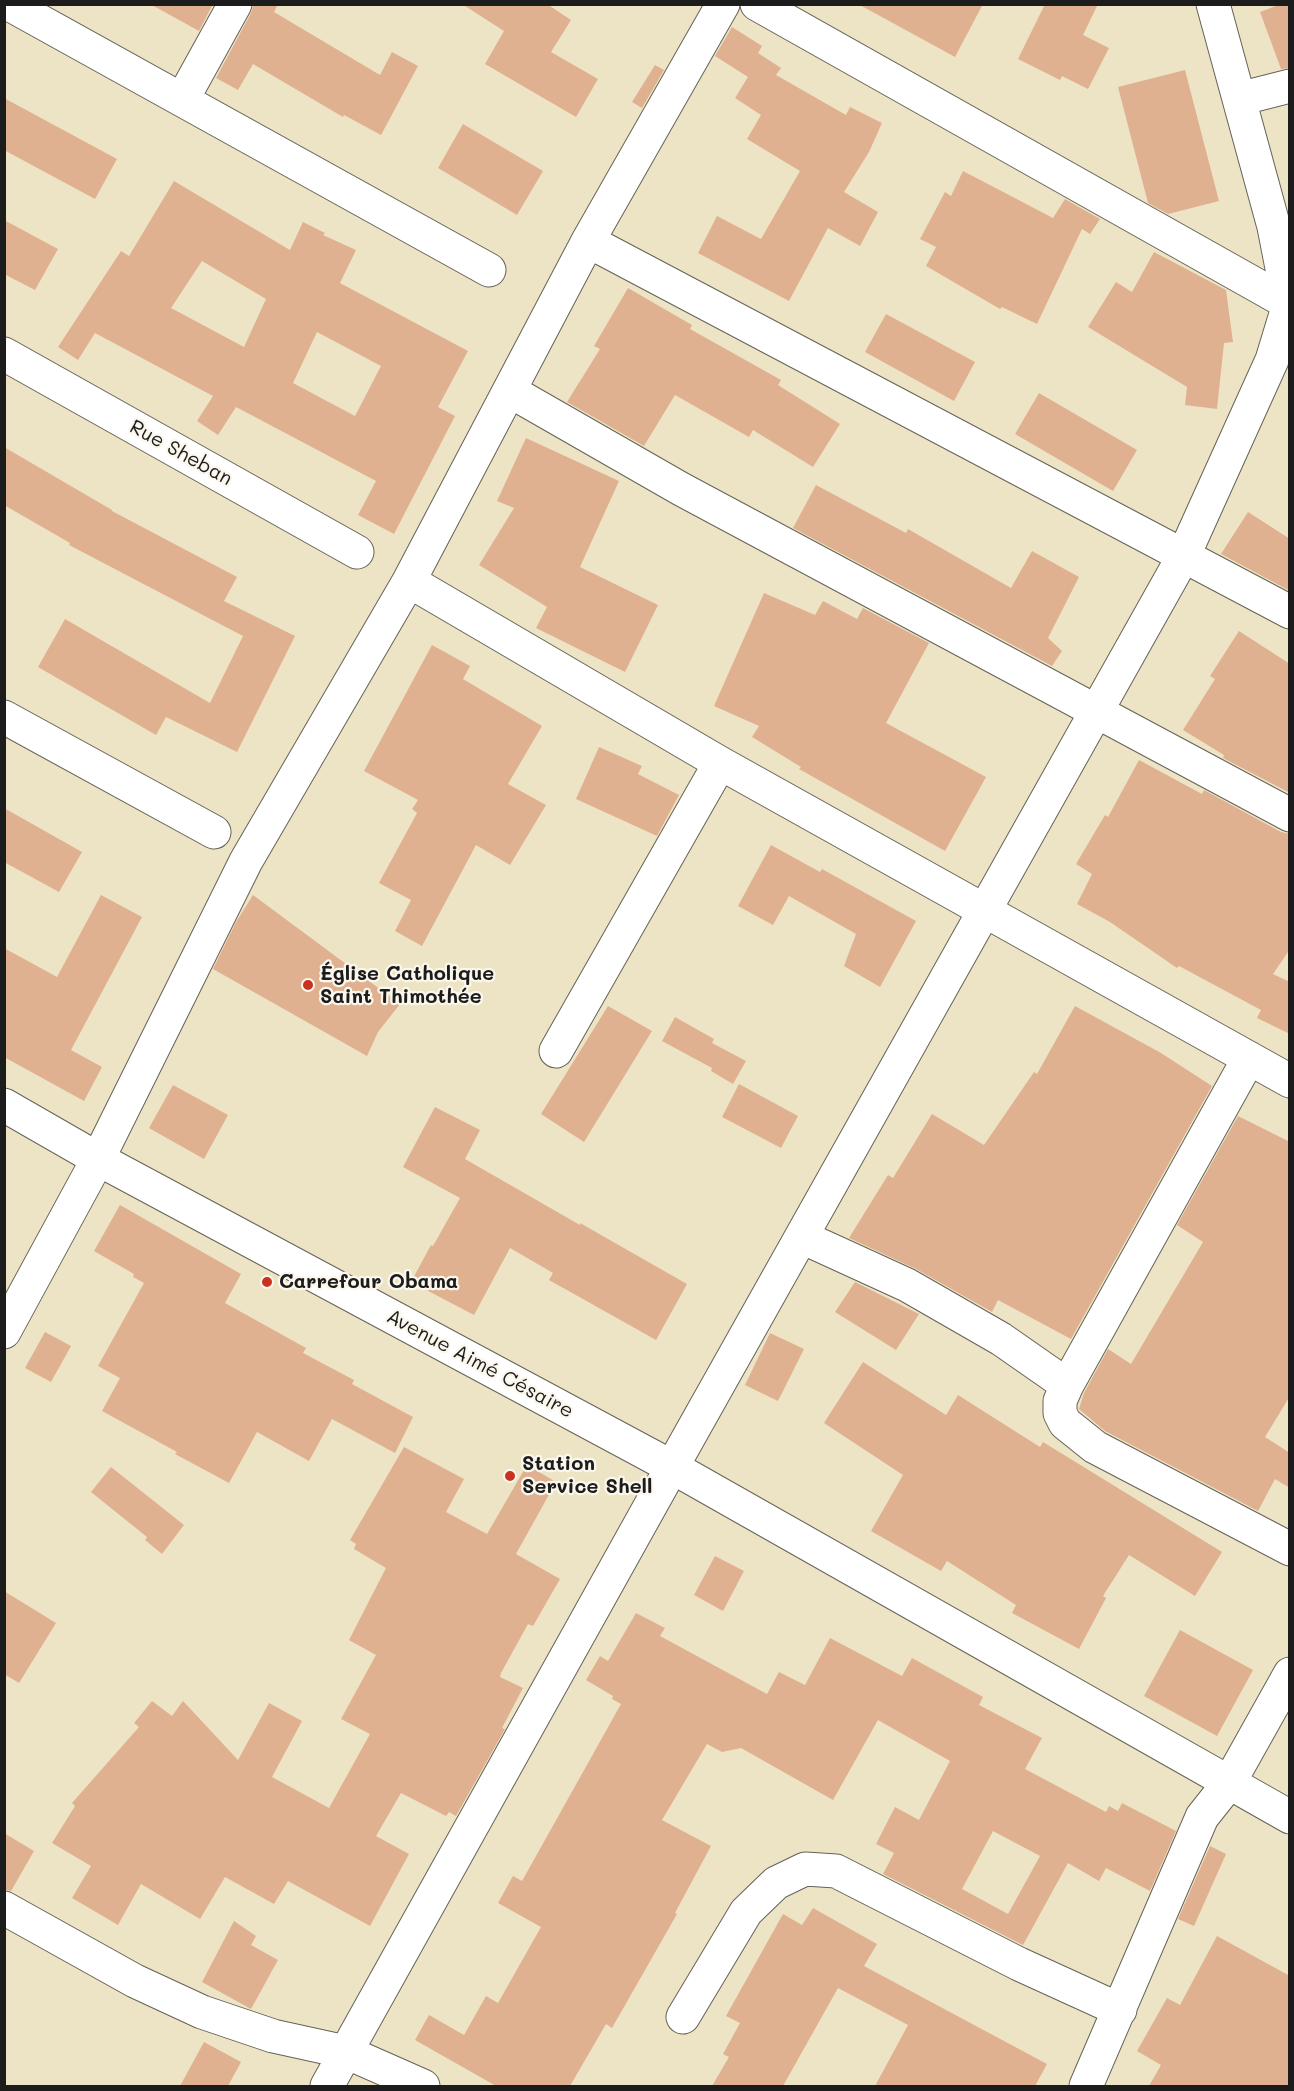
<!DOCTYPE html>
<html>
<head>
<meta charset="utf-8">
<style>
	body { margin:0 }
	#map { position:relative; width:1294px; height:2091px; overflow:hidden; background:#ede4c5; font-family:Mali,sans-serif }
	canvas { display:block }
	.frame { position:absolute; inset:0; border:6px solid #1c1c1c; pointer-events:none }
</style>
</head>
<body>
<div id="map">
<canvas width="1294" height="2091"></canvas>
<div class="frame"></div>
</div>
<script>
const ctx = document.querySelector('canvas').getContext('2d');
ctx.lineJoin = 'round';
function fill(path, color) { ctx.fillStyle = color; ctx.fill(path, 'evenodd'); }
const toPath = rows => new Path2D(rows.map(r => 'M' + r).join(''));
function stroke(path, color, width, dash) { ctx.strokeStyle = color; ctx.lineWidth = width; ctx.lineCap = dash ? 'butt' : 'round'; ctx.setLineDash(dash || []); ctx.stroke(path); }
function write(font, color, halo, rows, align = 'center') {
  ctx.font = font + ' Mali,sans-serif'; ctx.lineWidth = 4.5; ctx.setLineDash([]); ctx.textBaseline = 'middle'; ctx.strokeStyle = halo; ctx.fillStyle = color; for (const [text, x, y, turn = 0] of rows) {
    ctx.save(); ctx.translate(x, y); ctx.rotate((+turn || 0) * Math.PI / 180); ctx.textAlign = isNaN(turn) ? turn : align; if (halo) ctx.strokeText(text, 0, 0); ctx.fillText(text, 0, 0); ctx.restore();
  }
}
const building = toPath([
	[150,4,213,4,199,31],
	[254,4,278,4,274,12,380,75,392,52,418,66,381,135,344,115,343,117,253,64,238,90,216,78,251,13],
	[462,4,547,4,571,20,551,52,598,79,576,117,485,64,504,31],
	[858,4,983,4,955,57],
	[1045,4,1098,4,1083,35,1109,48,1088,89,1062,76,1060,80,1018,59],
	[1281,4,1290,4,1290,68,1281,69,1260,12],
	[732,27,762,46,758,53,781,68,776,75,846,115,850,107,882,123,869,152,844,192,878,212,860,246,828,228,789,301,698,253,717,216,761,239,800,171,747,139,761,115,735,98,748,77,715,56],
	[655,65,664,70,642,108,632,102],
	[1185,70,1219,201,1168,214,1148,203,1118,87],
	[4,98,117,159,95,199,4,150],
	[463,124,543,171,517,215,438,168],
	[963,171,1053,218,1065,199,1100,219,1090,234,1082,229,1037,324,1002,307,1000,309,926,266,936,247,920,239,945,192,951,196],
	[174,181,290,250,303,222,325,233,323,235,356,250,340,283,468,351,438,407,455,416,394,534,358,515,376,481,236,407,218,435,197,421,213,396,95,333,78,360,58,347,121,251,129,256],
	[202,261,266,299,244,347,171,308],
	[317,332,381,366,355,416,293,383],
	[4,220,58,249,35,290,4,274],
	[1154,252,1226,290,1233,342,1224,343,1217,409,1185,405,1187,387,1088,327,1116,282,1132,292],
	[628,288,692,325,690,329,781,380,778,385,840,424,813,467,753,430,749,437,675,395,644,446,567,402,600,349,594,346],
	[886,314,975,362,954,401,865,352],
	[1039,393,1137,450,1113,491,1015,434],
	[526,438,619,481,580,567,658,605,625,672,536,628,547,607,479,565,514,508,497,501],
	[4,447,112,510,112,511,237,577,224,601,295,636,237,752,166,717,156,735,38,667,65,619,210,703,243,636,69,545,70,543,4,505],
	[816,485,906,533,908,529,1011,588,1032,551,1079,577,1048,638,1062,651,1052,666,793,528],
	[1248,512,1290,539,1290,591,1221,554],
	[764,593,815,615,823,601,857,619,863,608,929,643,886,723,986,777,945,851,799,769,801,767,752,737,759,726,714,706],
	[1239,631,1290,664,1290,793,1223,758,1224,755,1183,730,1215,679,1210,676],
	[432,645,470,666,463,679,542,726,508,784,546,805,510,865,476,845,422,946,395,931,411,900,379,883,417,813,412,809,418,800,364,771],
	[599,747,642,766,638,774,679,795,657,836,576,799],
	[1139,760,1202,794,1204,790,1281,832,1290,834,1290,949,1273,974,1290,982,1290,1034,1257,1018,1261,1010,1179,966,1177,968,1110,922,1077,904,1092,874,1076,864,1105,815,1108,817],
	[4,808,82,852,59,892,4,862],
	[771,845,820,872,822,869,916,921,880,987,844,966,856,934,789,896,773,925,738,906],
	[101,895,142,917,71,1050,102,1067,84,1101,4,1057,4,948,57,977],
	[253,895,400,1004,378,1032,367,1056,213,969,236,922],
	[608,1006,652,1031,584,1142,541,1114],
	[1075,1006,1161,1053,1212,1086,1071,1339,998,1300,992,1312,916,1269,849,1238,888,1175,893,1178,932,1114,984,1145,1034,1072,1037,1074],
	[675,1017,714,1039,712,1043,746,1061,733,1084,711,1071,712,1068,662,1041],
	[739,1084,798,1116,781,1148,722,1117],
	[173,1085,228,1115,204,1159,149,1128],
	[435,1107,480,1130,465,1159,580,1225,580,1223,687,1284,656,1340,549,1280,553,1273,510,1248,474,1315,411,1282,431,1245,433,1246,460,1198,403,1167],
	[1238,1116,1290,1142,1290,1396,1265,1437,1290,1453,1290,1488,1275,1479,1258,1511,1105,1431,1079,1409,1084,1393,1108,1349,1131,1364,1203,1242,1177,1225],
	[120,1205,241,1274,225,1303,306,1348,303,1353,354,1380,352,1384,413,1417,395,1453,332,1419,309,1461,257,1432,229,1483,175,1454,177,1452,102,1411,120,1378,98,1366,144,1283,133,1277,134,1274,94,1251],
	[855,1282,919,1314,896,1350,835,1312],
	[45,1332,71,1346,51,1382,25,1368],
	[770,1333,804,1349,778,1401,745,1385],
	[863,1362,946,1415,958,1395,1040,1447,1043,1442,1222,1552,1195,1596,1129,1555,1103,1596,1106,1598,1079,1649,1012,1613,1016,1605,947,1561,941,1571,871,1531,903,1475,824,1423],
	[404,1447,464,1479,446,1512,487,1534,527,1465,556,1482,516,1554,560,1579,533,1626,528,1624,501,1673,500,1677,523,1688,502,1728,505,1729,456,1816,449,1812,446,1816,401,1793,376,1836,409,1854,370,1926,288,1881,274,1904,225,1877,200,1919,141,1884,118,1925,72,1898,91,1866,52,1843,75,1806,72,1803,139,1727,134,1723,152,1701,172,1716,183,1701,238,1760,269,1703,302,1721,272,1777,329,1808,370,1734,341,1719,376,1655,349,1640,386,1568,354,1549,356,1544,350,1540],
	[111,1467,184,1525,162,1554,145,1540,147,1537,91,1492],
	[715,1556,744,1571,723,1611,694,1595],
	[4,1591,56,1623,19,1683,4,1674],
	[636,1613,665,1628,660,1636,767,1694,779,1672,805,1685,830,1638,902,1676,912,1658,983,1697,979,1705,1042,1738,1025,1769,1106,1812,1109,1806,1118,1811,1122,1803,1176,1831,1150,1891,1106,1868,1099,1881,1068,1863,1023,1945,883,1874,894,1853,876,1844,895,1807,919,1820,950,1761,878,1720,833,1800,741,1748,722,1752,707,1744,662,1820,711,1846,675,1913,677,1914,612,2028,606,2024,570,2086,496,2086,415,2040,429,2015,464,2035,486,1996,498,2003,541,1927,498,1903,513,1876,522,1881,621,1704,612,1699,613,1696,586,1680,600,1656,608,1661],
	[993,1831,1040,1856,1008,1914,962,1889],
	[1180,1630,1253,1670,1217,1736,1144,1696],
	[4,1833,34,1851,11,1891,4,1889],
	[1210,1846,1226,1854,1194,1926,1178,1919],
	[813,1908,877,1944,864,1966,1047,2064,1035,2086,875,2086,908,2025,838,1988,783,2086,712,2086,729,2057,723,2054,740,2023,726,2016,783,1914,802,1925],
	[234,1921,256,1936,251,1945,278,1960,251,2009,202,1982],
	[1217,1936,1290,1976,1290,2086,1149,2086,1161,2065,1137,2051,1167,1998,1180,2005],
	[204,2042,241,2062,228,2086,180,2086]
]);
const minor = toPath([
	[9,4,489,270],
	[757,4,1290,304],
	[1239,99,1290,86],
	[182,100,235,4],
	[588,241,1290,612],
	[4,354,357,552],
	[510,391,681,489,1290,815],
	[409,581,720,763,1290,1081],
	[4,717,214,832],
	[556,1051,720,763],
	[802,1237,907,1285,1001,1339,1067,1385,1060,1401,1060,1413,1065,1423,1095,1447,1290,1549],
	[4,1332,98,1159,246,861,409,581,588,241,723,4],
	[1067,1385,1249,1058],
	[4,1908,135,1981,202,2012,273,2036,346,2052,423,2086],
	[683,2017,746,1912,776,1883,805,1869,836,1871,1019,1964,1120,2010],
	[327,2086,672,1467,1183,557,1272,360,1289,304,1274,227,1213,4],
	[1086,2086,1202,1817,1229,1783,1290,1674]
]);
const tertiary = toPath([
	[4,1105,98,1159,672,1467,1290,1817]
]);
const markers = [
	[308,985,6,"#c8321e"],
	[267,1282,6,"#c8321e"],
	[510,1476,6,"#c8321e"]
];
const streetNames = [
	["Rue Sheban",181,453,29],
	["Avenue Aimé Césaire",480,1364,28]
];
const poiNames = [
	["Église Catholique",320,974],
	["Saint Thimothée",320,997],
	["Carrefour Obama",279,1282],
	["Station",522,1464],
	["Service Shell",522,1487]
];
fill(building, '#e0b190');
stroke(minor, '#656257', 35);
stroke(tertiary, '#656257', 35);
stroke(minor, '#fff', 33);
stroke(tertiary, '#fff', 33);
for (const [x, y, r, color] of markers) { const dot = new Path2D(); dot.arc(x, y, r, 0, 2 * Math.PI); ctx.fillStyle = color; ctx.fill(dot); stroke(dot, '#fbf7ec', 2); }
write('20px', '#1c1c1c', '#fbf7ec', streetNames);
write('bold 20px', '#1c1c1c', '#fbf7ec', poiNames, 'left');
</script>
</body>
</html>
